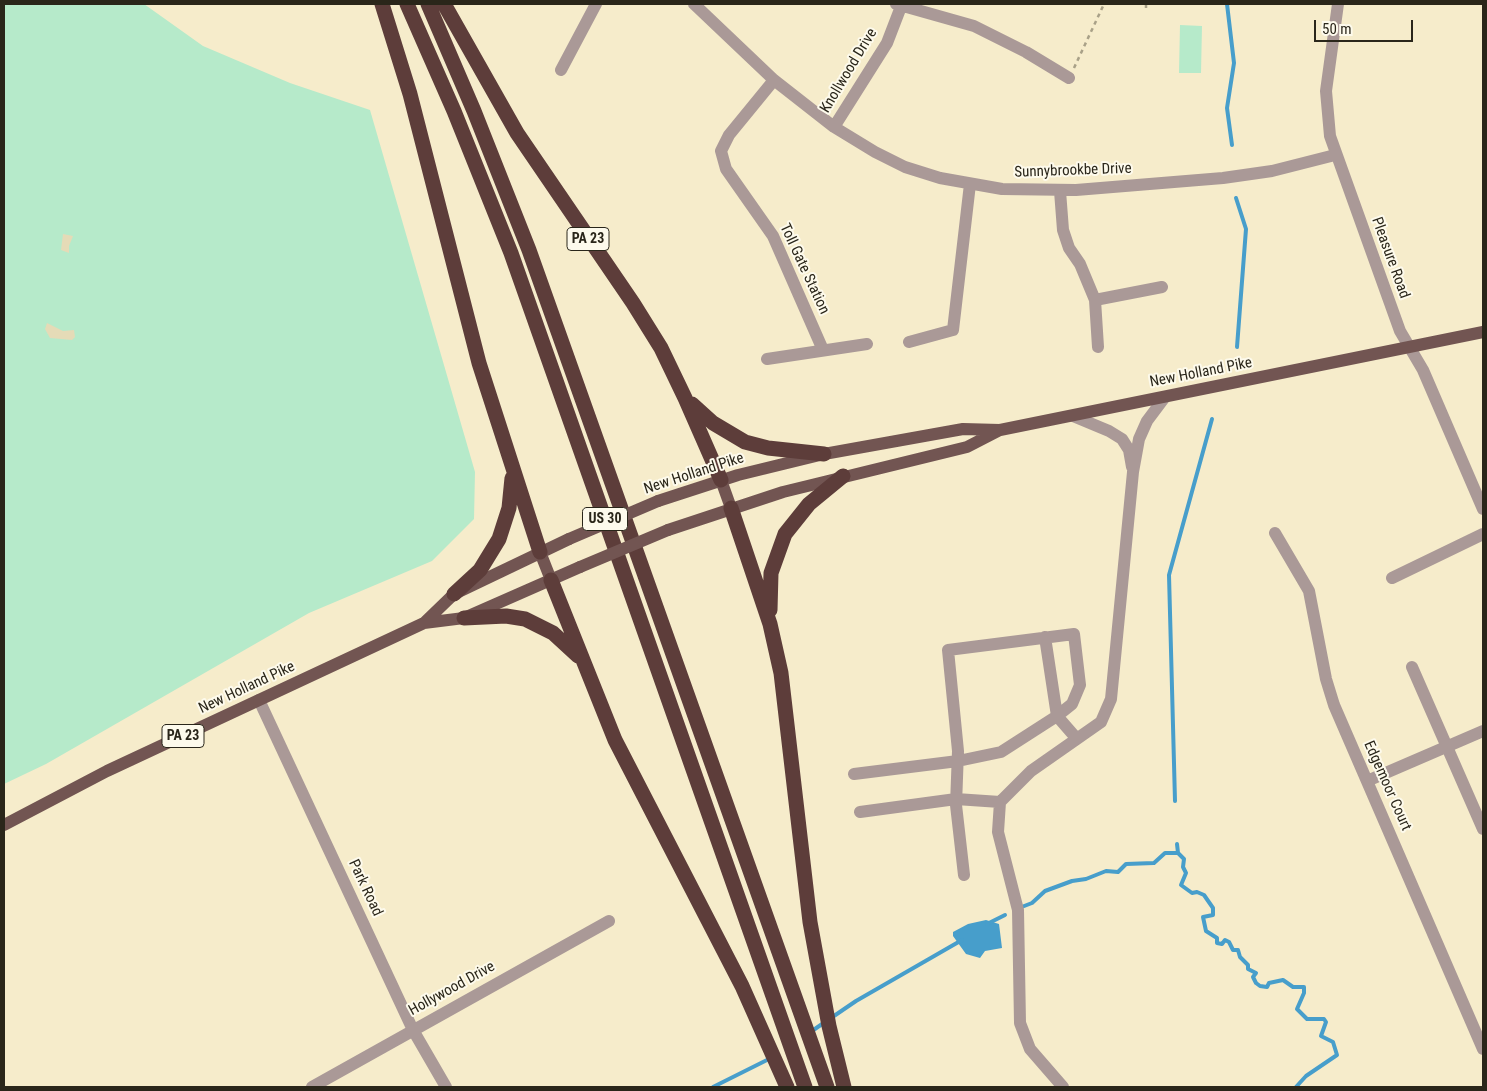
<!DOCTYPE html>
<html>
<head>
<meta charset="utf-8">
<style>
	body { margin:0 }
	#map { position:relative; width:1487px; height:1091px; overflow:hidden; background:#f6eccb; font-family:"Roboto Condensed",sans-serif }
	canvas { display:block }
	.frame { position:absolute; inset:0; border:5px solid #2a261a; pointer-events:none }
	.scale { position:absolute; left:1314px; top:20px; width:99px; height:22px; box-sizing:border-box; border:2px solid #2a261a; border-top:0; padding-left:6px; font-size:15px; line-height:18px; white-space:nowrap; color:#2a261a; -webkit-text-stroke:4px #fdfaec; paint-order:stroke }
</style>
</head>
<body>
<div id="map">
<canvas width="1487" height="1091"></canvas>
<div class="frame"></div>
<div class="scale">50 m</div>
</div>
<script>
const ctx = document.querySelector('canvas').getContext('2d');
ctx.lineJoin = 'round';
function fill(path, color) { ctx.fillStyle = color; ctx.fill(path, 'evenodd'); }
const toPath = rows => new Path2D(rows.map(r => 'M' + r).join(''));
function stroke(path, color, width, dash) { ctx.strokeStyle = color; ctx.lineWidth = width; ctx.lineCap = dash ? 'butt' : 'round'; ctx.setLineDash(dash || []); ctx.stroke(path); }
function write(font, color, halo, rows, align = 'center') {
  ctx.font = font + ' "Roboto Condensed",sans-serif'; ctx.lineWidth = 4; ctx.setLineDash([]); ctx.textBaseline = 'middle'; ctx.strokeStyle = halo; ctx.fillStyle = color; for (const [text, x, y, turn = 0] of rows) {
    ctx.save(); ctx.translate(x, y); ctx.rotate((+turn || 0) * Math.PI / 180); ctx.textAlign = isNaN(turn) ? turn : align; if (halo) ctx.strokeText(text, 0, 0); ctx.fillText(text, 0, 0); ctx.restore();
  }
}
const green = toPath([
	[4,4,144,4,203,46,290,83,370,110,475,472,474,519,432,561,309,613,46,764,4,784],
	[1180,25,1202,26,1201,73,1179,73]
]);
const sand = toPath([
	[63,234,73,236,69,246,69,253,61,250],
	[47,323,63,331,74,330,75,337,72,340,50,338,45,329]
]);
const water = toPath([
	[986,920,999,924,1002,948,985,951,980,958,966,954,953,936,953,932,968,924]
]);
const stream = toPath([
	[1227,4,1234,63,1227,108,1232,145],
	[1236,198,1246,229,1237,347],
	[1175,801,1169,575,1212,419],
	[1177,844,1178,853,1184,859,1183,867,1186,873,1181,885,1192,893,1197,892,1204,895,1213,908,1213,915,1203,917,1206,931,1217,938,1217,943,1222,944,1225,940,1229,942,1233,950,1238,950,1240,957,1248,965,1248,969,1256,973,1253,977,1256,983,1260,986,1267,987,1269,983,1283,980,1293,987,1304,987,1304,993,1297,1009,1307,1019,1324,1019,1326,1022,1321,1036,1333,1042,1337,1055,1306,1076,1296,1087],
	[1019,908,1032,903,1045,891,1072,881,1086,879,1106,871,1118,872,1126,864,1154,863,1165,853,1178,853],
	[987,924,1005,915],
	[831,1018,856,1001,962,940],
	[812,1031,825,1022],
	[713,1087,771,1058]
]);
const path = toPath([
	[1146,4,1146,10],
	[1074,68,1104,4]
]);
const minor = toPath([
	[694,4,774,80,834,127,875,152,905,167,940,178,1002,189,1076,190,1223,178,1272,171,1335,155],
	[896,4,974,26,1026,52,1069,78],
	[1338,4,1326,91,1330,136,1400,331,1423,370,1483,509],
	[561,70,596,4],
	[774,80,729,135,721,151,726,169,773,236,823,350],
	[834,127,887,43,902,4],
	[1060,191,1063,230,1069,248,1080,264,1095,300,1098,347],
	[1095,300,1162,287],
	[909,342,953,330,970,184],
	[767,359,867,344],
	[1073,416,1109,431,1122,439,1129,450,1132,467],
	[1275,533,1309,591,1326,679,1334,705,1483,1049],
	[1392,578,1483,534],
	[1412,667,1483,829],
	[259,700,413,1030,446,1087],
	[854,774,958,761,1001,752,1057,716,1045,637],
	[1367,781,1483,731],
	[860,812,956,799,1000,802],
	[964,875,956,805,958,751,948,650,1074,634,1080,685,1072,704,1057,716,1077,739],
	[312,1087,609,921],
	[1063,1087,1030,1049,1020,1023,1018,910,998,832,1000,802,1031,771,1101,722,1111,699,1133,472,1139,439,1147,421,1165,397]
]);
const major = toPath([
	[721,480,731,508],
	[658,501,738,475,824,454,963,429,1000,430,1483,332],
	[668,530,783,492,967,447,998,431],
	[540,552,551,580],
	[424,623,454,594,569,539],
	[4,825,107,771,424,623,464,618,580,567]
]);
const highway = toPath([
	[382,4,410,94,479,363,540,552],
	[407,4,454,111,511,253,805,1087],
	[428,4,474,111,529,250,827,1087],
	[444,4,517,133,633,303,661,348,685,398,721,480],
	[692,404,713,423,745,442,768,448,824,454],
	[731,508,770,624,781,673,810,922,829,1026,844,1087],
	[551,580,615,740,742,986,787,1087],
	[454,594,480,570,499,539,509,508,512,478],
	[770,610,771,573,785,534,809,504,843,476],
	[464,618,506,616,525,619,553,633,578,656]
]);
const majorBridge = toPath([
	[569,539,658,501],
	[580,567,668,530]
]);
const shields = [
	[588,239,42],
	[605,519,45],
	[183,736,42]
];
const shieldNames = [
	["PA 23",588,239],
	["US 30",605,519],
	["PA 23",183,736]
];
const streetNames = [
	["Knollwood Drive",849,71,-59],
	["Sunnybrookbe Drive",1073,171,-2],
	["Pleasure Road",1390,258,70],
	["Toll Gate Station",804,269,65],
	["New Holland Pike",1201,373,-11],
	["New Holland Pike",694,474,-18],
	["New Holland Pike",247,688,-25],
	["Edgemoor Court",1387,786,66],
	["Park Road",365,888,65],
	["Hollywood Drive",452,989,-29]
];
fill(green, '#b6eaca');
fill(sand, '#e5dbb7');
fill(water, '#479ecb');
stroke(stream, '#479ecb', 4);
stroke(path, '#a9a188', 2.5, [4, 4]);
stroke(minor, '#aa9997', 12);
stroke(major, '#725552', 12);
stroke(highway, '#5d3d3a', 15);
stroke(majorBridge, '#725552', 12);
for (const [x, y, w] of shields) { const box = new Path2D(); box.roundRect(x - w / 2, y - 11.5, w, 23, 4); ctx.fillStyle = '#fdfaec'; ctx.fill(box); stroke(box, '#2a261a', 1); }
write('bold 14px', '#2a261a', null, shieldNames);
write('15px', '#2a261a', '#fdfaec', streetNames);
</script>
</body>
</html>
